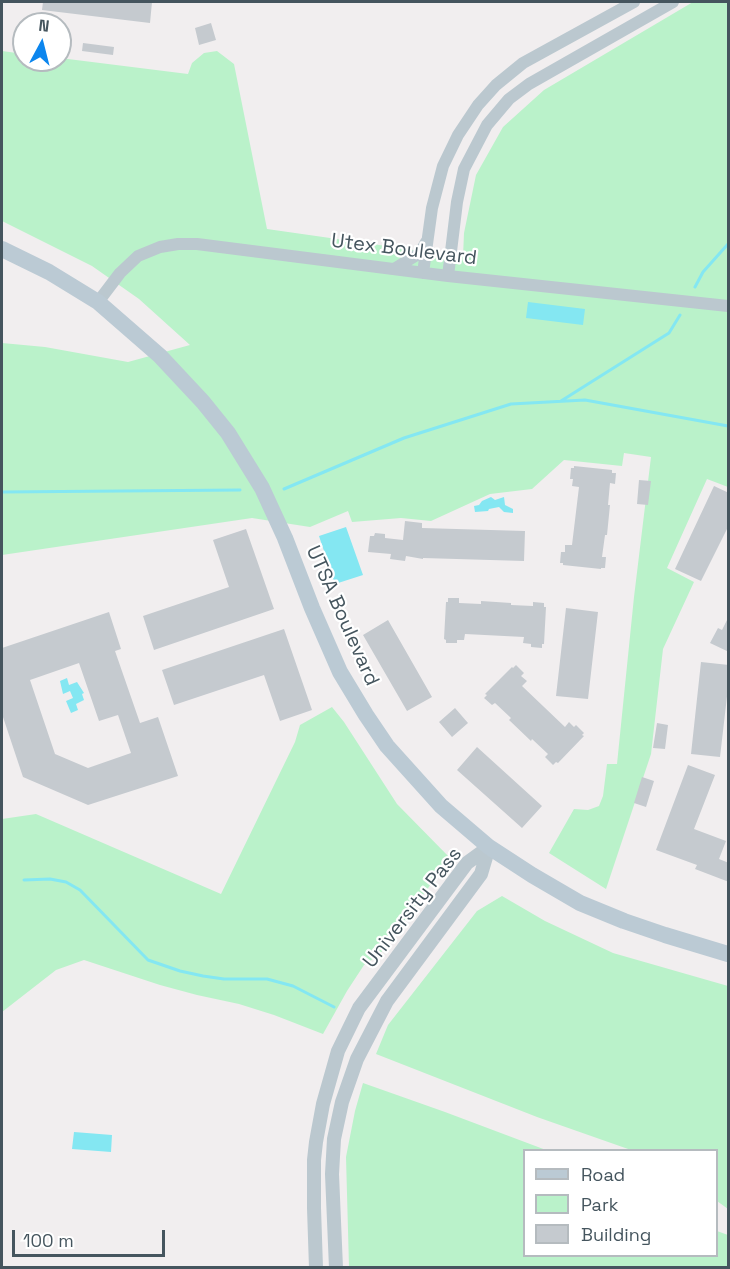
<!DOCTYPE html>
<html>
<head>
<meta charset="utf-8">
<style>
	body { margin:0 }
	#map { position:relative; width:730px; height:1269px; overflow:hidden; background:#f1eeef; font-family:"Space Grotesk",sans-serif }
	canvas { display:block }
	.frame { position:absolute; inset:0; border:3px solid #45555e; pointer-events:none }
	.legend { position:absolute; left:523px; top:1149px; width:195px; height:108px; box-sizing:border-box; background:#fff; border:2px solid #b5bbbf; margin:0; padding:8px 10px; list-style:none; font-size:18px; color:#45555e }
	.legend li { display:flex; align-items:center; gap:12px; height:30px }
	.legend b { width:30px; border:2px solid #b5bbbf }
	.north { position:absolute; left:12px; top:12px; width:60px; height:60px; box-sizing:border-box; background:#fff; border:2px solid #b5bbbf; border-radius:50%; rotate:7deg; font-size:16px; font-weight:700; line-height:24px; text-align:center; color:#45555e }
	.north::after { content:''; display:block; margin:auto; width:21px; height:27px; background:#0c86ee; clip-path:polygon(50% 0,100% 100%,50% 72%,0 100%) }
	.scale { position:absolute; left:12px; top:1230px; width:153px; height:27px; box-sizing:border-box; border:3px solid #45555e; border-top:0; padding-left:8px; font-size:18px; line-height:21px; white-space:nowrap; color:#45555e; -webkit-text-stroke:4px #fff; paint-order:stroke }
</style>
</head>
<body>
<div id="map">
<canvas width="730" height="1269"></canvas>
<div class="frame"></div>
<ul class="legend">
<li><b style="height:8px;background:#bbcad4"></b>Road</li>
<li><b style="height:16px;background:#baf2ca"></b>Park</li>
<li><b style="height:16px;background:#c5cacf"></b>Building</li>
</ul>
<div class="north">N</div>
<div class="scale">100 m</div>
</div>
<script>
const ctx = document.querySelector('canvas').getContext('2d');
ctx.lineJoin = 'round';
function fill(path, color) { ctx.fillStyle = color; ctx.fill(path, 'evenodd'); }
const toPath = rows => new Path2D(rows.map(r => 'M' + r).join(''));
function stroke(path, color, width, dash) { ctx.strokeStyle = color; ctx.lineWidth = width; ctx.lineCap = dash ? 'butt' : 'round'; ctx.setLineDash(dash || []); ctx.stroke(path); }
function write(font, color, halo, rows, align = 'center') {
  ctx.font = font + ' "Space Grotesk",sans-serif'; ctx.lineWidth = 4.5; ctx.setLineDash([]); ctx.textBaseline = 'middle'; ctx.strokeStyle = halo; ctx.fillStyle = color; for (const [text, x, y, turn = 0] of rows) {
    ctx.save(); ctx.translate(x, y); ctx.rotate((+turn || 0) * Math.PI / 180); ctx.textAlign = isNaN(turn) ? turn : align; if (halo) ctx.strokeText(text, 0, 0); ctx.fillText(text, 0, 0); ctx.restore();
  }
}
const green = toPath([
	[693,2,728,2,728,487,707,479,667,568,694,582,663,649,651,754,606,889,549,853,574,809,588,810,599,806,603,796,607,764,617,764,634,597,651,457,624,453,622,466,564,460,532,489,490,494,431,521,401,518,352,522,348,511,310,527,252,518,2,555,2,343,45,347,128,362,190,345,139,299,92,266,2,221,2,51,24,54,24,60,60,60,60,58,188,74,192,63,204,53,217,51,234,64,267,229,463,257,464,233,476,175,503,127,544,90],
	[332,707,344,722,397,804,450,858,380,954,364,965,347,991,323,1034,274,1015,239,1004,197,995,160,985,84,960,56,970,2,1012,2,819,36,814,221,894,295,742,300,725],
	[502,896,545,921,613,953,728,986,728,1209,717,1201,716,1150,631,1150,537,1117,376,1054,388,1025,477,911],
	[363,1083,445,1112,546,1150,524,1150,524,1256,716,1256,717,1231,728,1235,728,1267,349,1267,346,1157,355,1111]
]);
const water = toPath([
	[528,302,585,309,583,325,526,318],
	[491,497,495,500,504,497,505,505,513,509,513,513,504,512,499,507,489,509,488,511,475,512,474,506,479,505,482,501],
	[346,527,363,575,335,584,319,536],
	[67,678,69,685,77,682,84,693,82,694,84,700,76,704,78,710,71,713,66,701,73,698,70,691,63,694,60,681],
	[74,1132,112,1135,111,1152,72,1149]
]);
const stream = toPath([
	[695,287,703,272,728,244],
	[561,401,669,333,680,315],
	[284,489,404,438,511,404,585,400,728,426],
	[2,492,240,490],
	[24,880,50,879,66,882,80,890,148,960,180,971,203,976,224,979,267,979,293,986,334,1007]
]);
const building = toPath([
	[43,2,152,2,150,23,42,10],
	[211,23,216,40,199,45,195,28],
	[83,43,114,47,113,55,82,51],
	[574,466,612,470,612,473,616,473,615,484,610,483,608,505,610,505,607,535,605,535,602,557,606,557,605,568,601,568,601,569,563,565,563,563,560,563,561,552,565,552,565,545,572,545,579,487,572,486,573,479,570,479,571,468,574,468],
	[639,480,651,481,648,505,637,504],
	[714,486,729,493,729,525,701,581,675,569],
	[405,521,422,523,422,528,525,531,524,561,423,558,423,559,406,556,405,561,390,559,391,554,368,552,370,536,374,536,375,533,385,534,385,538,403,540],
	[246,529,274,609,154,650,143,616,229,587,213,540],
	[448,598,459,598,459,603,481,604,481,601,511,603,511,605,533,606,533,602,544,603,544,607,546,607,544,644,542,644,542,648,531,647,531,644,523,643,524,637,465,634,464,640,457,640,457,643,446,643,446,640,444,639,446,602,448,602],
	[566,608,598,612,588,699,556,696],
	[109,612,121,649,115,651,140,723,158,717,178,776,88,805,23,777,2,714,2,648],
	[79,663,99,721,118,715,131,753,88,768,55,754,30,680],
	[729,616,729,652,710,643,718,628,722,630],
	[388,620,432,697,407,711,363,635],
	[284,629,312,710,280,721,264,675,174,705,162,670],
	[701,662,729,665,729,679,720,757,691,754],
	[516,665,524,673,521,676,527,681,522,686,565,727,569,722,574,727,576,725,584,733,582,735,584,736,558,763,556,762,553,765,545,757,548,754,532,739,531,741,509,720,511,718,495,703,492,705,484,698,487,695,485,694,512,667,513,668],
	[455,708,468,723,452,737,439,722],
	[657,723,668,725,665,749,653,748],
	[477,747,542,806,522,828,457,770],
	[688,765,715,775,694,829,726,841,719,859,729,863,729,882,695,869,697,865,656,850],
	[642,777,654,781,646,807,634,803]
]);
const minor = toPath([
	[394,269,420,253,426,242],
	[423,273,432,208,443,166,458,135,478,105,496,85,523,63,634,2],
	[448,276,457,202,464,169,487,125,509,99,529,84,673,2],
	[98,302,120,273,138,256,160,247,178,244,197,244,448,276,728,306]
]);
const tertiary = toPath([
	[316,1268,314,1208,314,1160,316,1142,323,1104,338,1051,359,1008,467,863,489,847],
	[336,1268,332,1174,334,1139,342,1102,357,1059,387,1001,481,874,489,847]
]);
const secondary = toPath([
	[2,249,49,272,98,302,160,356,203,402,228,433,262,488,285,538,312,608,340,672,366,715,387,746,441,806,489,847,532,875,580,903,624,921,665,935,728,954]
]);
const streetNames = [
	["Utex Boulevard",404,250,7],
	["UTSA Boulevard",342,616,66],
	["University Pass",413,908,-52]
];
fill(green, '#baf2ca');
fill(water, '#84e7f2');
stroke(stream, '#84e7f2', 3);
fill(building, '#c5cacf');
stroke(minor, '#bbc8cf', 12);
stroke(tertiary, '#bbc8cf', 14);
stroke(secondary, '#bbcad4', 16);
write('20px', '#45555e', '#fff', streetNames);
</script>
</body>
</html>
